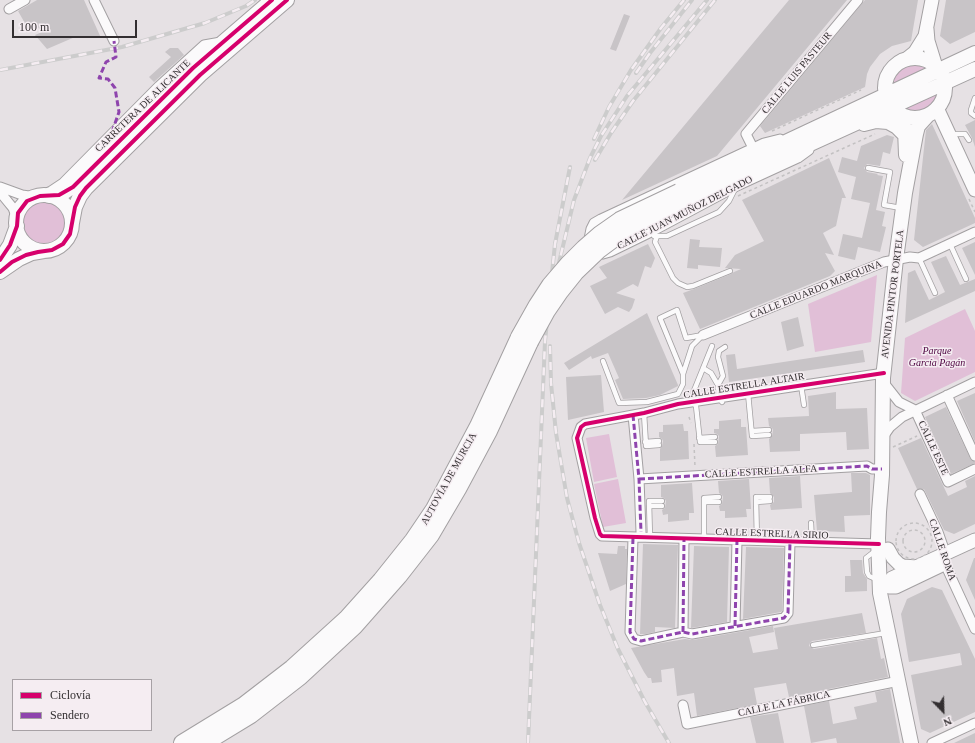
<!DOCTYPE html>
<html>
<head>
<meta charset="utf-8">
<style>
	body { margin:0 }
	#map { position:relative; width:975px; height:743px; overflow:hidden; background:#e6e1e4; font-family:Georgia,serif }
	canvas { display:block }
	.legend { position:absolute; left:12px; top:679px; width:140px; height:52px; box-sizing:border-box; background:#f5edf2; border:1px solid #a7a1a5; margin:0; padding:5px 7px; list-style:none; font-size:12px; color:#332f31 }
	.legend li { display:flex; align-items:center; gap:8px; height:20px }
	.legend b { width:20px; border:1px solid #a7a1a5 }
	.north { position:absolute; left:923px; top:691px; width:40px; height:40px; -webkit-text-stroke:3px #f5edf2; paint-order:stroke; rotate:157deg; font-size:11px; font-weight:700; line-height:16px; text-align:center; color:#332f31 }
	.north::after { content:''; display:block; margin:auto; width:14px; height:18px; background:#332f31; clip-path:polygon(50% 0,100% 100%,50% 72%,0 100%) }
	.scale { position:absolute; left:12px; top:20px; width:125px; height:18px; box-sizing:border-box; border:2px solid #332f31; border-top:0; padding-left:5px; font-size:12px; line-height:14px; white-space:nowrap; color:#332f31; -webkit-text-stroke:3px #f5edf2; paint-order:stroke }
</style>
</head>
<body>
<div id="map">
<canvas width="975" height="743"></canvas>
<ul class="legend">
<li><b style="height:5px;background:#d6006c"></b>Ciclovía</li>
<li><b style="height:5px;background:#8e44ad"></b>Sendero</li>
</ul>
<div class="north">N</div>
<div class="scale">100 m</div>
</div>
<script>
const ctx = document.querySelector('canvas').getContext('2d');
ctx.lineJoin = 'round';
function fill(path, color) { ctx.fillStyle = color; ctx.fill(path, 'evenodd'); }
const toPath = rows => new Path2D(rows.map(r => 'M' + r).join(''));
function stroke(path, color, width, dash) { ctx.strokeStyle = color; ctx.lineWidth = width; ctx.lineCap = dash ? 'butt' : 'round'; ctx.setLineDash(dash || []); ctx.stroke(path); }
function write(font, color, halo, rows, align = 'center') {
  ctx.font = font + ' Georgia,serif'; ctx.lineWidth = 3; ctx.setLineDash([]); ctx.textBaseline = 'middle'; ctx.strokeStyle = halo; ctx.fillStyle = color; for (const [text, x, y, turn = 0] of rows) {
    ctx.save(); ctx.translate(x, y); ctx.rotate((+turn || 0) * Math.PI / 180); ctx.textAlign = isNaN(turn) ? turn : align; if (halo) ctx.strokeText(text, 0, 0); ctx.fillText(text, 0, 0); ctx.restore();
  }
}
const green = toPath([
	[915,58,924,60,936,67,885,90,887,78,894,67,901,62],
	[944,82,944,90,940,103,918,118,908,117,898,113],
	[31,199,58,199,68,209,72,229,67,240,58,248,46,251,30,247,21,238,19,234,18,213,24,205],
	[877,275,871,342,815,352,808,304],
	[965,309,975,331,975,372,915,401,901,393,905,338],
	[609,434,617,477,594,482,586,438],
	[618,479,626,523,603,527,594,484]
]);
const building = toPath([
	[37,0,84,0,101,38,75,37,47,49,35,35,42,32,34,22,26,25,18,11],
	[789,0,847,0,717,156,622,200],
	[865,0,918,0,911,41,892,46,880,54,870,67,867,74,865,87,765,133,760,126],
	[946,0,975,0,975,32,950,44,940,36],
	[624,14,630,16,616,51,610,49],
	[170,48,178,48,184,55,154,82,149,77,171,57,165,52],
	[975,120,975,147,972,138,965,125],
	[932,124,975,218,975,223,923,247,914,240,926,130],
	[887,135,894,137,890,154,883,152,880,166,867,164,864,168,867,172,878,174,877,175,883,176,876,210,885,212,882,226,886,227,880,252,858,247,855,260,838,256,843,234,862,238,870,203,851,199,856,177,838,172,842,157,857,161,861,146],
	[829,158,846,198,842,198,836,226,823,233,834,255,825,253,835,271,830,276,700,329,683,293,694,289,731,274,734,272,741,269,725,268,735,255,764,241,742,200],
	[690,239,700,240,699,247,722,248,720,267,698,265,698,269,687,268],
	[975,242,975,275,962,248],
	[648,244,655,258,651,268,645,266,638,287,633,284,616,293,635,299,632,308,629,312,618,307,605,314,590,286,607,278,599,267],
	[946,256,960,285,975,279,975,291,905,323,908,273,915,270,929,300,945,292,931,262],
	[647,313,678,385,678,386,660,395,646,398,623,399,615,380,619,378,608,353,592,359,591,356,569,370,564,363],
	[798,317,804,346,787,351,781,322],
	[863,350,865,362,729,382,726,355,735,354,737,369],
	[601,375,604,412,568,420,566,377],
	[836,392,836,409,867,408,869,449,847,450,846,432,800,434,800,451,770,452,769,439,772,436,773,430,772,428,769,426,768,418,809,416,808,396],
	[975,393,975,442,957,401],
	[946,407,970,458,975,462,975,463,951,474,925,417],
	[741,419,741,427,746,427,748,455,716,457,715,446,718,444,719,436,717,434,714,433,714,429,719,429,719,421],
	[683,424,684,431,688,431,689,459,660,461,660,449,662,446,663,441,662,439,659,437,659,432,663,432,663,425],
	[921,438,948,496,967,487,965,481,975,476,975,524,954,534,944,530,924,489,917,489,898,448],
	[851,473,866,473,870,475,870,515,844,516,845,532,817,531,814,495,852,492],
	[800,476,802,508,771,510,770,505,774,502,774,497,770,493,769,478],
	[749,479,751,509,746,509,747,517,725,518,725,511,720,511,719,506,722,504,723,497,722,495,719,493,718,481],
	[692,483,694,513,689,513,689,520,668,522,668,514,663,515,662,510,665,508,666,501,664,498,661,497,661,485],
	[643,544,678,545,675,628,655,627,655,632,646,634,640,634],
	[618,546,625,546,625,549,627,549,626,584,610,591,598,553,617,554],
	[694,546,729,547,727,622,691,628],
	[746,547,784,548,782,611,781,612,743,619],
	[974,558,975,558,975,600,966,580],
	[850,560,862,560,863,573,867,579,867,591,845,592,845,576,851,576],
	[932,587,942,590,975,659,975,712,930,733,921,729,911,675,962,665,960,653,909,662,901,614,907,599],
	[862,613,866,633,812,641,810,643,809,646,814,649,877,638,881,659,884,658,888,677,789,697,786,683,754,688,757,704,697,716,694,693,677,696,674,668,661,670,662,682,652,683,651,678,648,678,644,672,631,648,685,639,693,640,773,626,774,632,749,637,753,653,778,649,774,628],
	[890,689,900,743,837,743,836,738,811,743,804,706,829,701,833,724,857,719,854,707,877,702,875,692],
	[778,713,784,743,756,743,750,717],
	[975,733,975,743,954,743]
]);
const path = toPath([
	[772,131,861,90],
	[738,196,875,134],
	[969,199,975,212],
	[689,417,691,423],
	[694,444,695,467],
	[893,447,917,436],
	'896 541a18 18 0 1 1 36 0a18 18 0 1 1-36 0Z',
	'903 541a11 11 0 1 1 22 0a11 11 0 1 1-22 0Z'
]);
const lane = toPath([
	[975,98,971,110,971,113,975,116],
	[956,134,965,134,969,140],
	[868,168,890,172,884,205,901,208],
	[654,236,667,236,719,212,729,201,735,189],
	[657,236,655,242,673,278,678,283,687,287,693,286,730,271],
	[950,244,966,279],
	[919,258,935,293],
	[712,346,693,393,692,402,696,406,700,442,715,442],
	[603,361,619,403,647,402,678,394,683,384,683,374,692,346,703,335,686,338,677,310,660,318,683,374],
	[703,368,711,373,718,385],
	[801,385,804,405],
	[748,393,752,436,769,435],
	[722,402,719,398,718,385,723,376,718,357,719,351,725,347],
	[644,413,646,446,659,445],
	[752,431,769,430],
	[699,438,715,437],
	[645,442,659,441],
	[704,502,719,502],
	[756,502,770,501],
	[649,506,662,506],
	[811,523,812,543],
	[650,538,649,501,662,501],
	[704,539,704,498,719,497],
	[757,541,756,497,770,497],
	[875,551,866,558,867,572,869,576,878,580],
	[813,645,886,633]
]);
const street = toPath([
	[94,0,114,41],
	[9,9,25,0],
	[753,148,746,134,858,0],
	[0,187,22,195,36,197],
	[0,192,13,208,16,216,17,223],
	[40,196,51,191,63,183,159,86,204,45,221,42],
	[591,242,589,239,591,229,594,223,601,219,764,143,780,139],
	[599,253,603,254,610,252,651,232,737,186,798,158,809,150],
	[703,335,884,262,910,257,919,258,975,232],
	[884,383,899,402,915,410],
	[947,395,975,456],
	[915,410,948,482,975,469],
	[633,415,639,479,641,532],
	[883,437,890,427,902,417,975,382],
	[639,479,867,466,872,469,882,469],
	[920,494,938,532,944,549,945,554,945,564,975,629],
	[633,538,630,632,634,639,641,641,683,632,692,634,784,618,788,613,790,542],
	[879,544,602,536,600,534,595,518,577,438,581,427,585,424,644,413,678,404,884,373],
	[735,626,737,540],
	[683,632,684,539],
	[683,705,687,724,899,681],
	[932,743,975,723]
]);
const secondary = toPath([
	[927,29,928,41,936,67],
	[905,60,915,52,925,36,932,0],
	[937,108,975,190],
	[888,549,893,558,899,564,903,566,917,567],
	[889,582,892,578,975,540],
	[889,587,896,587,942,565]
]);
const primary = toPath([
	'885 88a30 30 0 1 1 60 0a30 30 0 1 1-60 0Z',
	[898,113,905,129,906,155],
	[864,124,876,121,888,122,897,127,906,136],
	[679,192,975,53],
	'16 223a28 28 0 1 1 56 0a28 28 0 1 1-56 0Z',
	[49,196,55,196,62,194,76,184,193,68,272,0],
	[683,202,975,69],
	[72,223,75,207,80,196,86,188,200,75,287,0],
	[0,260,10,245,17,226],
	[0,272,19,259,32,253,44,251],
	[911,743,880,593,878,538,879,512,882,475,883,378,896,259,905,193,916,134,918,126,928,115]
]);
const highway = toPath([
	[182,743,244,705,292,668,346,619,381,580,413,540,434,509,478,426,519,337],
	[205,743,251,715,300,677,354,627,399,576,431,535,458,489,489,431,530,342]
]);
const rail = toPath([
	[0,70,122,47,205,23,246,6,255,0],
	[636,73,650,53,692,0],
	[594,139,609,107,631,70,661,28,684,0],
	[595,160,611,133,633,101,715,0],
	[557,271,574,200,590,158,601,136,627,96,707,0],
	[550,346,551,383,556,433,567,498,579,543,600,605,618,649,645,702,669,743],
	[528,743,545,341,555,244,570,167]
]);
const highwayBridge = toPath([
	[519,337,537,305,550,285,568,264,584,248,600,234,620,220,679,192],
	[530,342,547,311,560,292,576,272,599,250,626,230,683,202]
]);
const quiet = toPath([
	[112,132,119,112,115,88,108,79,99,78,106,62,116,57,114,41],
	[633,415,639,479,641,532],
	[639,479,867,466,872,469,882,469],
	[633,538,630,632,634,639,641,641,683,632,692,634,784,618,788,613,790,542],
	[735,626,737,540],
	[683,632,684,539]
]);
const cycleway = toPath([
	[0,260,10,245,17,226,18,213,27,201,40,196,59,195,73,187,193,68,272,0],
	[0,272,12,262,26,255,38,252,52,250,63,244,70,234,75,207,80,196,86,188,200,75,287,0],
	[879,544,602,536,600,534,595,518,577,438,581,427,585,424,644,413,678,404,884,373]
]);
const streetNames = [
	["CALLE LUIS PASTEUR",797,73,-50],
	["CARRETERA DE ALICANTE",143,106,-44],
	["CALLE JUAN MUÑOZ DELGADO",685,213,-27],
	["CALLE EDUARDO MARQUINA",816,290,-22],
	["AVENIDA PINTOR PORTELA",893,294,-83],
	["CALLE ESTRELLA ALTAIR",744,386,-9],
	["CALLE ESTE",933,448,65],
	["CALLE ESTRELLA ALFA",761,472,-3],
	["AUTOVÍA DE MURCIA",449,479,-61],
	["CALLE ESTRELLA SIRIO",772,534,2],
	["CALLE ROMA",942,550,71],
	["CALLE LA FÁBRICA",784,704,-12]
];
const parkNames = [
	["Parque",937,351],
	["García Pagán",937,363]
];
fill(green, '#e1bfd7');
fill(building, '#c8c4c7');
stroke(lane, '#a3a0a2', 6);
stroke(street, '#a3a0a2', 11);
stroke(secondary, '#a3a0a2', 15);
stroke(primary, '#a3a0a2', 16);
stroke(highway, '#a3a0a2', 18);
stroke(path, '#c3c1c2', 1.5, [3, 3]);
stroke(lane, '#fbfafb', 4.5);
stroke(street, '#fbfafb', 9);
stroke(secondary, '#fbfafb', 13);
stroke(primary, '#fbfafb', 14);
stroke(highway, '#fbfafb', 16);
stroke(rail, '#ccc', 4);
stroke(rail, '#f5edf2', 2.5, [8]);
stroke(highwayBridge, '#a3a0a2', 18, []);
stroke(highwayBridge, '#fbfafb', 16);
stroke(quiet, '#8e44ad', 3, [6, 3]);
stroke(cycleway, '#d6006c', 4);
write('10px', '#332f31', '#f5edf2', streetNames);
write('italic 10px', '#4c003f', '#f5edf2', parkNames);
</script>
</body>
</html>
